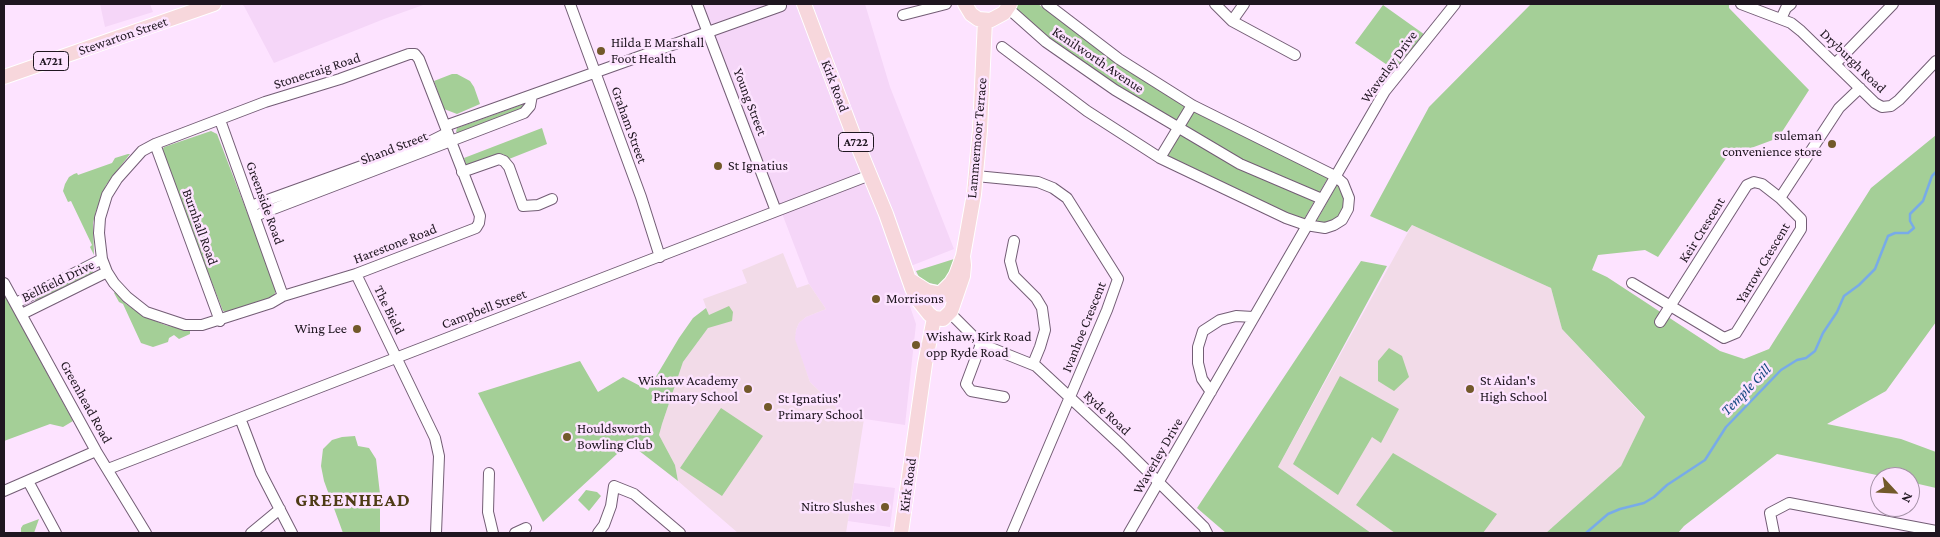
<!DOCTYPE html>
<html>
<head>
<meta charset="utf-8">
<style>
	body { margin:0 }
	#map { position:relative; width:1940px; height:537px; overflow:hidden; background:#fde3ff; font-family:"Crimson Pro",serif }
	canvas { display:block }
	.frame { position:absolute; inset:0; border:5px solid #1f1620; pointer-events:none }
	.north { position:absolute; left:1870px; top:467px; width:50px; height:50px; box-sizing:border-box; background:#fde3ff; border:1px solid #a491a6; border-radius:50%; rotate:115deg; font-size:14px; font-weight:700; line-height:20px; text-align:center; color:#1f1620 }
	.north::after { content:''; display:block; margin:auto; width:18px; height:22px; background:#72592a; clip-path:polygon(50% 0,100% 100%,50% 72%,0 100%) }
</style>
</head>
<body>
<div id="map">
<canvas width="1940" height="537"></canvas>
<div class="frame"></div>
<div class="north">N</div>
</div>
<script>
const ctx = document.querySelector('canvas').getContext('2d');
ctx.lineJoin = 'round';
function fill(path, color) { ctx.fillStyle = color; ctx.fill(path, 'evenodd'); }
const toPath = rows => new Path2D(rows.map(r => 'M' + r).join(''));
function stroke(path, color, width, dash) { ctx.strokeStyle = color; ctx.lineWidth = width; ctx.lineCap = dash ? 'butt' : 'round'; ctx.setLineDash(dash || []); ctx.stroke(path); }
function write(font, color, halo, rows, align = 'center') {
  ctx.font = font + ' "Crimson Pro",serif'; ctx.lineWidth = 5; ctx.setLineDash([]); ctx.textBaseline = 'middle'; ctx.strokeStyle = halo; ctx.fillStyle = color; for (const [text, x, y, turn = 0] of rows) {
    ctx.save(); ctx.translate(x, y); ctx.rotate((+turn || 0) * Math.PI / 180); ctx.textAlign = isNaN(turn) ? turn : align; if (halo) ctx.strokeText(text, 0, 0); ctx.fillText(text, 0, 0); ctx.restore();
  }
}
const built = toPath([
	[100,4,150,4,153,12,105,27],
	[241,4,426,4,384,19,274,63,244,6],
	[702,4,865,4,890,87,954,249,898,271,916,324,905,425,845,416,810,382,794,339,796,330,799,323,806,317,826,309,809,284],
	[854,483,895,488,890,527,848,521]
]);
const education = toPath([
	[1412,225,1551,288,1562,329,1645,418,1621,466,1546,533,1371,533,1278,467],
	[783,253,797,288,809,284,826,309,806,317,799,323,796,330,795,339,810,382,845,416,864,419,846,533,738,533,678,481,675,465,659,435,662,424,683,362,708,328,710,318,703,299,747,283,742,270]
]);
const green = toPath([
	[1010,4,1038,4,1117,62,1188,107,1178,123,1116,88,1048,40],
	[1531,4,1729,4,1729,8,1809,90,1778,138,1727,157,1658,257,1645,250,1598,255,1592,270,1607,277,1720,351,1744,359,1769,349,1871,188,1936,135,1936,322,1886,391,1827,424,1901,439,1936,452,1936,488,1910,482,1910,477,1886,477,1777,454,1684,526,1678,533,1546,533,1621,466,1645,417,1562,329,1551,288,1412,225,1407,232,1370,216,1429,107],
	[1383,5,1428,37,1399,73,1355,43],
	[452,74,457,74,470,81,474,87,480,104,457,114,444,109,434,81],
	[524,104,525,105,520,111,458,133,456,132,457,128],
	[1193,109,1270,149,1329,176,1318,195,1242,162,1183,128],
	[542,128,547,144,509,159,503,154,471,166,466,164,464,158],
	[211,131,217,134,276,288,274,297,228,313,223,311,161,152,164,147],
	[1180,132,1315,200,1303,221,1165,156],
	[128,154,130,154,106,185,96,211,93,223,94,255,90,247,92,245,71,201,68,202,63,191,65,184,69,177,74,174,77,173,78,175,112,163,115,158],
	[1337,185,1347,198,1344,211,1335,221,1324,225,1316,222],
	[954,259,950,275,944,282,938,285,925,282,919,277,916,271],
	[1361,261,1387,266,1278,467,1371,533,1226,533,1197,508],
	[92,270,94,273,36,302,34,299],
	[115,292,126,304,143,316,165,325,190,331,190,334,179,339,174,335,169,338,168,342,153,347,141,343,123,304,119,302,114,293],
	[4,294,73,421,63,427,50,424,4,441],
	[729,306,733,312,732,321,708,328,683,362,662,424,659,435,675,465,678,481,629,443,543,522,478,393,580,361,598,392,623,377,648,390,679,338,693,318,706,308,709,315],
	[1389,348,1402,356,1409,377,1394,391,1378,381,1378,361],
	[1340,376,1399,409,1381,443,1372,437,1338,495,1293,464],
	[721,408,763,436,722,496,680,468],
	[355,436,358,446,369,448,376,459,380,494,380,533,343,533,324,481,321,466,323,449,332,440,342,437],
	[1393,453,1497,514,1483,533,1395,533,1356,505],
	[586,490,597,492,601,496,589,511,578,500],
	[39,519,34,533,21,533,21,528,23,525]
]);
const stream = toPath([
	[1586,533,1608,514,1620,509,1644,503,1654,497,1667,485,1705,460,1726,427,1781,370,1797,360,1806,358,1815,351,1823,333,1837,312,1844,296,1859,285,1875,269,1888,236,1895,233,1908,233,1914,228,1910,221,1910,214,1923,201,1932,176,1936,172]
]);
const minor = toPath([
	[570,4,641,197,660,257],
	[697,4,776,211],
	[1215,4,1232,21,1295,55],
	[1741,4,1791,23,1801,31,1875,103,1882,107,1891,106,1899,100,1936,61],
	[1010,5,1010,10,1046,42,1115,90,1240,164,1322,199],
	[903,15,946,4],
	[1781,19,1786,8,1791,4],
	[1232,21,1244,4],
	[1002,47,1087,111,1160,158,1286,218,1306,225,1325,228,1334,225,1342,220,1348,209,1349,198,1343,183,1335,176,1192,105,1119,59,1047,4],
	[409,54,415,54,419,59,480,216,479,223,476,228,356,274,283,296,271,303,202,325,185,325,146,312,127,297,114,283,107,272,102,259,99,233,100,218,107,195,117,179,142,151,155,144,265,102,340,79,409,54],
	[1835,64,1893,4],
	[220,120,283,296],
	[445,126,781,6],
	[155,144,220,321],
	[1160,158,1192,105],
	[462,172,499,159,504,161,509,167,523,206,538,205,552,199],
	[976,176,1038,182,1053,188,1067,198,1118,279,1107,310,1012,533],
	[251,206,431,141,447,133],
	[255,216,524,113,530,106,532,95],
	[1014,241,1010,261,1014,276,1036,298,1042,308,1045,330,1040,347,1033,364],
	[356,274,435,438,439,456,436,533],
	[4,283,96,451,146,533],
	[1632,283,1724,338,1736,333,1801,229,1801,219,1780,198,1839,108,1860,88],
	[16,303,102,259],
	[950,313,981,344,1036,366,1121,445,1204,527,1207,533],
	[22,314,107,272],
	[1660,322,1747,185,1754,182,1762,184,1780,198],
	[981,344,966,384,971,391,1004,397],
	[1211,392,1202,379,1198,363,1198,347,1203,331,1220,320,1236,316,1253,317],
	[240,418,261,473,292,533],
	[108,469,870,175],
	[489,473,488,512,493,533],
	[28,481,56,533],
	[4,491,96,451],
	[251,533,280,509],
	[515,533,526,528],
	[598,533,604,525,611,506,614,486,634,494,680,533],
	[1129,533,1385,91,1455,4],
	[1774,533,1770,513,1789,503,1936,531]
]);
const major = toPath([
	[804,4,853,134,886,214,912,288,917,299,929,314,934,318,943,319,951,311,963,276,964,265,963,256],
	[965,4,971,14,978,19,991,20,1004,13,1010,4],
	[4,77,214,4],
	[910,280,927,291,947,295],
	[941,293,951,283,956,275,963,256,974,194,980,130,985,20],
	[901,533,925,364,934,318]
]);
const markers = [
	[601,51,5,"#72592a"],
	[1832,144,5,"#72592a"],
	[718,166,5,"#72592a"],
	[876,299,5,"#72592a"],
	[357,329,5,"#72592a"],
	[916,345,5,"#72592a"],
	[748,389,5,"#72592a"],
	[1470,389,5,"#72592a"],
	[768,407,5,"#72592a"],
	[567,437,5,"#72592a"],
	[885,507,5,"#72592a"]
];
const shields = [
	[51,61,35],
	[856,142,35]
];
const shieldNames = [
	["A721",51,61],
	["A722",856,142]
];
const streetNames = [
	["Stewarton Street",123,36,-19],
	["Kenilworth Avenue",1098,60,34],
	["Dryburgh Road",1853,61,44],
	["Waverley Drive",1389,67,-54],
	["Stonecraig Road",317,71,-18],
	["Kirk Road",835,86,69],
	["Young Street",750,102,69],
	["Graham Street",629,125,70],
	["Lammermoor Terrace",977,138,-85],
	["Shand Street",394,148,-21],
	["Greenside Road",265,203,70],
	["Burnhall Road",200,227,70],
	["Keir Crescent",1702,230,-58],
	["Harestone Road",395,244,-21],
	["Yarrow Crescent",1763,263,-59],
	["Bellfield Drive",58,281,-26],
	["Campbell Street",484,309,-21],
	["The Bield",389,310,64],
	["Ivanhoe Crescent",1084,327,-68],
	["Greenhead Road",86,402,61],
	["Ryde Road",1107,413,43],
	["Waverley Drive",1158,456,-60],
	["Kirk Road",908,485,-82]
];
const poiNames = [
	["Hilda E Marshall",611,43],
	["Foot Health",611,59],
	["suleman",1822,136,"right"],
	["convenience store",1822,152,"right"],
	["St Ignatius",728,166],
	["Morrisons",886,299],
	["Wing Lee",347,329,"right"],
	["Wishaw, Kirk Road",926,337],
	["opp Ryde Road",926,353],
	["Wishaw Academy",738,381,"right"],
	["Primary School",738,397,"right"],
	["St Aidan's",1480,381],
	["High School",1480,397],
	["St Ignatius'",778,399],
	["Primary School",778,415],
	["Houldsworth",577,429],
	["Bowling Club",577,445],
	["Nitro Slushes",875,507,"right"]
];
const waterNames = [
	["Temple Gill",1746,390,-46]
];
const districtNames = [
	["GREENHEAD",353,500]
];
fill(built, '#f5d6f8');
fill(education, '#f2dbe8');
fill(green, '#a4cf97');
stroke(stream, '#78abe8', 2.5);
stroke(minor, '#735d75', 12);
stroke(major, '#fff', 16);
stroke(minor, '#fff', 10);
stroke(major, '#f7d7dc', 14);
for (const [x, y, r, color] of markers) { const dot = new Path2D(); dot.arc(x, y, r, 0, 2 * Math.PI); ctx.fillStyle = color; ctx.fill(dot); stroke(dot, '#fde3ff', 2); }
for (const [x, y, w] of shields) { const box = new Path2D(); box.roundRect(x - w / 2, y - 9.5, w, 19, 4); ctx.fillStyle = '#fde3ff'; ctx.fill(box); stroke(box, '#1f1620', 1); }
write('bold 12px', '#1f1620', null, shieldNames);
write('14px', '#1f1620', '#fde3ff', streetNames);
write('14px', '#1f1620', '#fde3ff', poiNames, 'left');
write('italic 15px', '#154981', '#fde3ff', waterNames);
ctx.letterSpacing = '1px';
write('bold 19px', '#4e3b15', '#fde3ff', districtNames);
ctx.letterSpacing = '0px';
</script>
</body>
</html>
